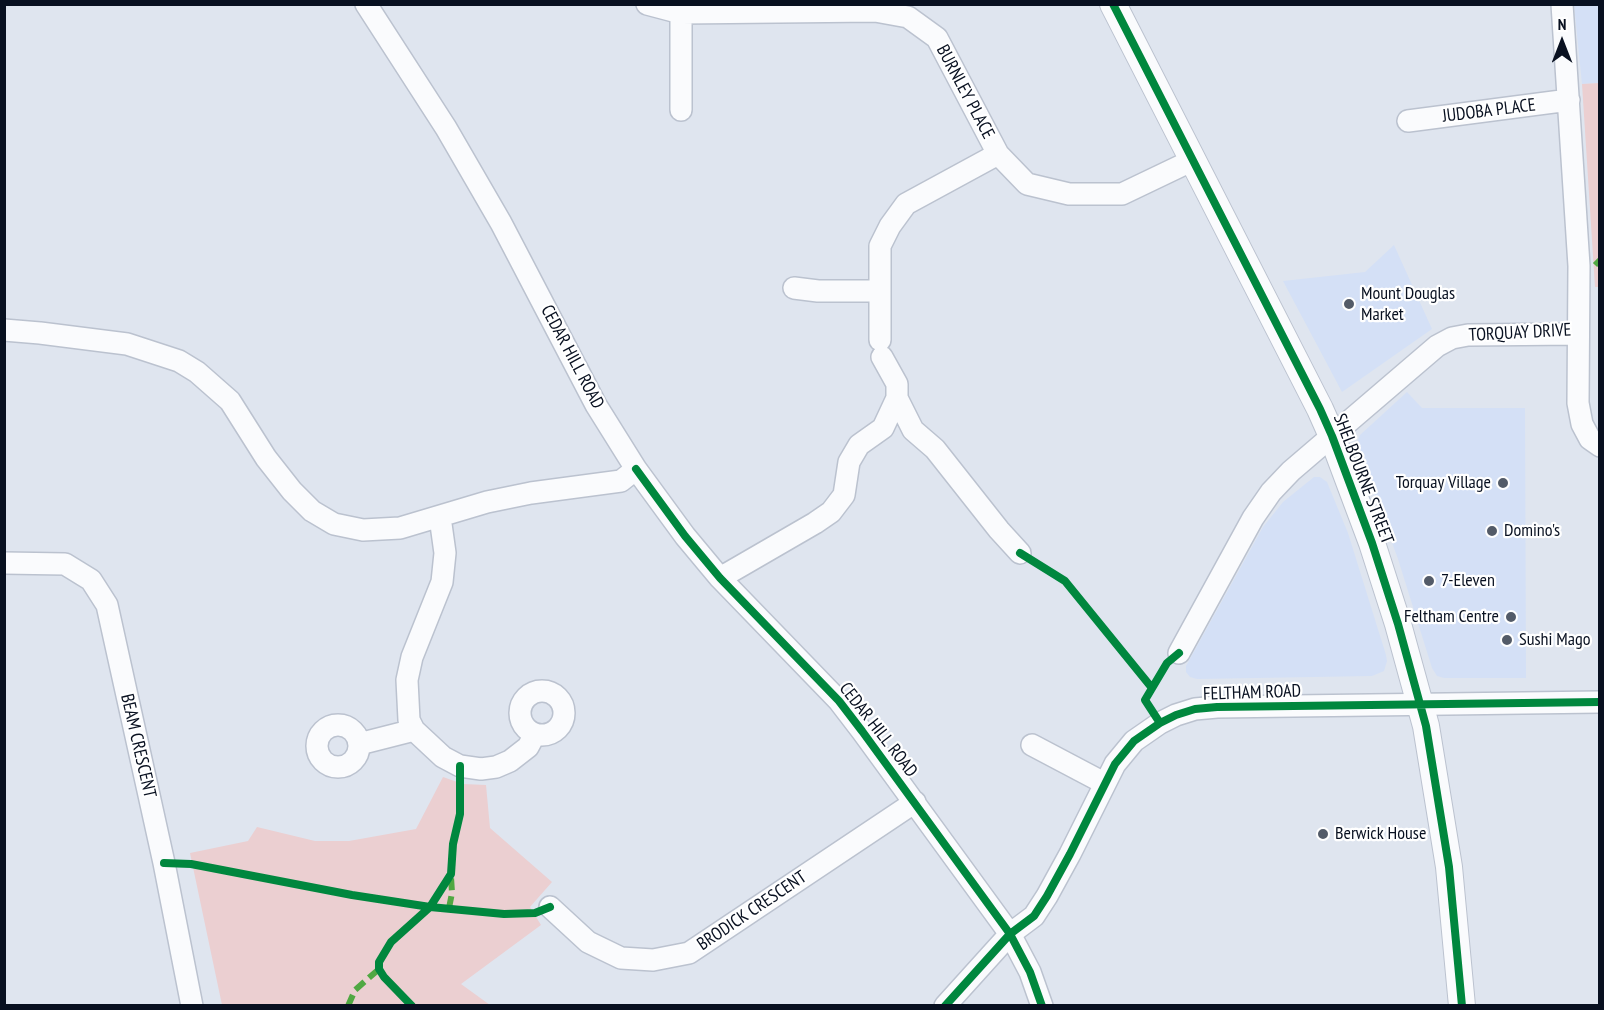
<!DOCTYPE html>
<html>
<head>
<meta charset="utf-8">
<style>
	body { margin:0 }
	#map { position:relative; width:1604px; height:1010px; overflow:hidden; background:#dfe5ef; font-family:"PT Sans Narrow",sans-serif }
	canvas { display:block }
	.frame { position:absolute; inset:0; border:6px solid #081020; pointer-events:none }
	.north { position:absolute; left:1532px; top:12px; width:60px; height:60px; -webkit-text-stroke:4px #fff; paint-order:stroke; rotate:0deg; font-size:16px; font-weight:700; line-height:24px; text-align:center; color:#081020 }
	.north::after { content:''; display:block; margin:auto; width:21px; height:27px; background:#081020; clip-path:polygon(50% 0,100% 100%,50% 72%,0 100%) }
</style>
</head>
<body>
<div id="map">
<canvas width="1604" height="1010"></canvas>
<div class="frame"></div>
<div class="north">N</div>
</div>
<script>
const ctx = document.querySelector('canvas').getContext('2d');
ctx.lineJoin = 'round';
function fill(path, color) { ctx.fillStyle = color; ctx.fill(path, 'evenodd'); }
const toPath = rows => new Path2D(rows.map(r => 'M' + r).join(''));
function stroke(path, color, width, dash) { ctx.strokeStyle = color; ctx.lineWidth = width; ctx.lineCap = dash ? 'butt' : 'round'; ctx.setLineDash(dash || []); ctx.stroke(path); }
function write(font, color, halo, rows, align = 'center') {
  ctx.font = font + ' "PT Sans Narrow",sans-serif'; ctx.lineWidth = 4.5; ctx.setLineDash([]); ctx.textBaseline = 'middle'; ctx.strokeStyle = halo; ctx.fillStyle = color; for (const [text, x, y, turn = 0] of rows) {
    ctx.save(); ctx.translate(x, y); ctx.rotate((+turn || 0) * Math.PI / 180); ctx.textAlign = isNaN(turn) ? turn : align; if (halo) ctx.strokeText(text, 0, 0); ctx.fillText(text, 0, 0); ctx.restore();
  }
}
const built = toPath([
	[1574,5,1599,5,1599,83,1582,84],
	[1394,245,1432,329,1342,392,1283,281,1365,272],
	[1407,392,1422,408,1525,408,1526,678,1444,678,1437,676,1432,668,1398,559,1356,446,1360,435],
	[1314,477,1320,477,1327,482,1348,533,1386,655,1387,661,1384,671,1372,676,1197,679,1190,677,1186,672,1186,666,1263,527,1283,502]
]);
const green = toPath([
	[1599,83,1600,287,1595,287,1582,84],
	[443,777,463,784,486,785,490,828,552,882,530,907,541,925,461,984,490,1005,222,1005,190,853,248,841,257,827,315,841,349,841,416,829]
]);
const minor = toPath([
	[366,4,446,128,501,223,596,405,636,469,685,536,720,578,839,701,862,731,1010,934,1030,972,1042,1006],
	[647,4,681,13,875,11,908,17,937,38,998,154,1027,184,1069,194,1122,194,1193,160],
	[1562,4,1579,266,1578,403,1582,424,1590,439,1600,446],
	[681,110,681,13],
	[1408,121,1569,100],
	[794,288,818,291,880,291],
	[4,330,40,333,127,344,179,361,197,372,230,401,266,458,292,491,312,511,334,524,363,530,400,528,487,502,531,493,621,481,636,469],
	[880,340,880,246,890,226,906,204,998,154],
	[882,357,897,384,897,398,913,430,935,449,999,530,1020,553],
	[440,517,445,553,442,582,412,657,407,680,409,720,414,730,443,757,460,766,481,769,496,767,510,761,528,747,535,734],
	[4,563,65,564,91,580,107,605,164,863,192,1006],
	[720,578,815,523,831,512,844,495,849,462,859,445,883,428,897,398],
	[1179,653,1253,518,1271,492,1291,471,1437,346,1452,338,1468,335,1578,334],
	'520 713a22 22 0 1 1 44 0a22 22 0 1 1-44 0Z',
	'317 746a21 21 0 1 1 42 0a21 21 0 1 1-42 0Z',
	[359,744,414,730],
	[1032,745,1104,783],
	[550,907,588,942,621,958,653,960,689,953,915,802],
	[945,1006,1010,934,1034,916,1047,896,1070,854,1115,764,1134,741,1160,723,1176,715,1195,709,1217,707,1600,702]
]);
const major = toPath([
	[1113,4,1320,409,1332,436,1372,543,1398,624,1426,726,1449,867,1462,1006]
]);
const quiet = toPath([
	[1595,265,1600,260],
	[449,908,452,893,451,877],
	[348,1006,355,990,379,969]
]);
const cycleway = toPath([
	[1113,4,1320,409,1332,436,1372,543,1398,624,1426,726,1449,867,1462,1006],
	[636,469,685,536,720,578,839,701,862,731,1010,934,1030,972,1042,1006],
	[1020,553,1065,581,1152,688],
	[1160,723,1145,700,1167,663,1179,653],
	[164,863,191,864,352,895,430,907,504,914,535,913,550,907],
	[412,1006,384,977,379,969,379,962,391,942,430,907,451,874,453,844,460,814,460,766],
	[945,1006,1010,934,1034,916,1047,896,1070,854,1115,764,1134,741,1160,723,1176,715,1195,709,1217,707,1600,702]
]);
const markers = [
	[1349,304,6,"#535b68"],
	[1503,483,6,"#535b68"],
	[1492,531,6,"#535b68"],
	[1429,581,6,"#535b68"],
	[1511,617,6,"#535b68"],
	[1507,640,6,"#535b68"],
	[1323,834,6,"#535b68"]
];
const streetNames = [
	["BURNLEY PLACE",965,92,62],
	["JUDOBA PLACE",1489,111,-7],
	["TORQUAY DRIVE",1520,333,-3],
	["CEDAR HILL ROAD",572,357,62],
	["SHELBOURNE STREET",1363,479,69],
	["FELTHAM ROAD",1252,693,-2],
	["CEDAR HILL ROAD",878,730,52],
	["BEAM CRESCENT",138,746,77],
	["BRODICK CRESCENT",752,911,-34]
];
const poiNames = [
	["Mount Douglas",1361,294],
	["Market",1361,315],
	["Torquay Village",1491,483,"right"],
	["Domino's",1504,531],
	["7-Eleven",1441,581],
	["Feltham Centre",1499,617,"right"],
	["Sushi Mago",1519,640],
	["Berwick House",1335,834]
];
fill(built, '#d4e0f6');
fill(green, '#ebcfd1');
stroke(minor, '#bbc2cf', 24);
stroke(major, '#bbc2cf', 28);
stroke(minor, '#fafbfd', 21);
stroke(major, '#fafbfd', 26);
stroke(quiet, '#50a843', 6, [12, 6]);
stroke(cycleway, '#00873e', 8);
for (const [x, y, r, color] of markers) { const dot = new Path2D(); dot.arc(x, y, r, 0, 2 * Math.PI); ctx.fillStyle = color; ctx.fill(dot); stroke(dot, '#fff', 2); }
write('18px', '#081020', '#fff', streetNames);
write('18px', '#081020', '#fff', poiNames, 'left');
</script>
</body>
</html>
